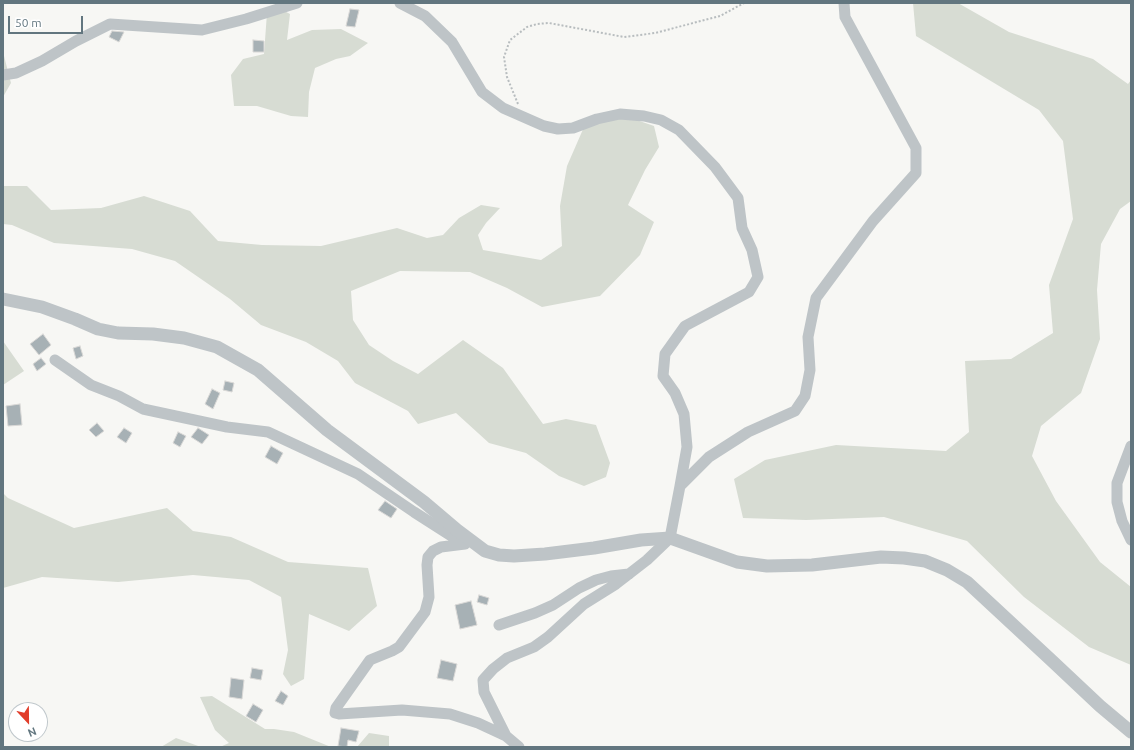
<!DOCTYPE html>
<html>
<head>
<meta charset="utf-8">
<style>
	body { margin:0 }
	#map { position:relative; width:1134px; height:750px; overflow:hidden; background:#f7f7f4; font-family:Ubuntu,sans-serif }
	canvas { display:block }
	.frame { position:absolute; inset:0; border:4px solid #62767f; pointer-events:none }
	.north { position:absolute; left:8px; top:702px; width:40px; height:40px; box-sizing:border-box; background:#fff; border:1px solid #c0c8cc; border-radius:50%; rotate:158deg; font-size:11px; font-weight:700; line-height:16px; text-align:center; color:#62767f }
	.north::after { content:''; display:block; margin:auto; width:14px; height:18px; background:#e13d2a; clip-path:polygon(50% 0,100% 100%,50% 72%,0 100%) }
	.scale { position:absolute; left:8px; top:16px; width:75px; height:18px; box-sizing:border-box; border:2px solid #62767f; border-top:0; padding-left:5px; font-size:12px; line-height:14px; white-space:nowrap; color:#62767f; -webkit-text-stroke:3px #fff; paint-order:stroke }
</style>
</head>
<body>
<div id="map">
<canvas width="1134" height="750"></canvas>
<div class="frame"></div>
<div class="north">N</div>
<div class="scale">50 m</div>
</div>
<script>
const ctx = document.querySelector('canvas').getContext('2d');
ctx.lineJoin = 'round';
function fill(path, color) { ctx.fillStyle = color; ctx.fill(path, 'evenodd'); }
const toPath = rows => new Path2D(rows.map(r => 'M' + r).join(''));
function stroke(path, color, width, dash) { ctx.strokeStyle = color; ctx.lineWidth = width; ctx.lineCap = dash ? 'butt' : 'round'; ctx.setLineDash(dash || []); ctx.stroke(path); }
const green = toPath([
	[913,3,958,3,1009,32,1093,59,1128,84,1131,80,1131,201,1120,209,1101,244,1097,290,1100,339,1081,393,1041,426,1032,456,1056,501,1100,562,1131,587,1131,665,1089,647,1024,597,967,541,884,517,806,520,743,518,734,479,765,460,836,445,946,451,969,432,965,361,1011,359,1053,333,1049,285,1073,219,1063,141,1039,110,916,36],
	[277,7,290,14,287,40,312,30,341,29,368,43,350,56,336,59,315,68,309,92,308,117,291,116,257,106,234,106,231,75,243,59,264,54,267,13],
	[3,52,11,83,3,97],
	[625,116,654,126,659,147,645,170,628,205,654,222,640,255,600,296,542,307,507,288,470,272,400,271,351,291,353,320,369,345,393,361,418,374,463,340,503,368,543,424,566,419,596,425,610,463,606,477,584,486,559,476,526,453,489,443,456,413,418,424,408,411,355,383,338,361,306,342,261,325,230,299,175,261,132,249,54,243,12,225,3,224,3,186,27,186,51,210,101,208,144,196,190,211,218,241,262,245,321,246,397,228,427,238,443,235,459,218,481,205,500,208,486,223,478,235,483,250,541,260,562,246,560,206,567,166,584,127],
	[3,341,24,371,3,385],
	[3,493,8,498,74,528,167,508,193,531,231,537,288,562,368,568,377,606,349,631,309,614,304,679,291,686,283,674,288,650,281,597,249,580,193,575,118,582,42,577,3,588],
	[212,696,265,729,274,729,294,732,331,747,220,747,229,743,215,730,200,697],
	[369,733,389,736,389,747,357,747],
	[176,738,201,747,161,747]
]);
const building = toPath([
	[350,9,359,10,355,27,346,26,350,9],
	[112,31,124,32,119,42,109,37,112,31],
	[253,40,264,41,264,52,253,52,253,40],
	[43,334,51,345,39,355,30,344,43,334],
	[80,346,83,356,76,359,73,348,80,346],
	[41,358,46,364,37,371,33,364,41,358],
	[225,381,234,383,232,392,223,390,225,381],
	[212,389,220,393,213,409,205,404,212,389],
	[20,404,22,425,8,426,6,406,20,404],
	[97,423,104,431,96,437,89,430,97,423],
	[124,428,132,433,126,443,117,437,124,428],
	[198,428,209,435,202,444,191,437,198,428],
	[178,432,186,436,180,447,173,443,178,432],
	[271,446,283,453,277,464,265,457,271,446],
	[385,501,397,509,391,518,378,510,385,501],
	[479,595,489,598,487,605,477,602,479,595],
	[471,601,477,625,460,629,455,605,471,601],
	[441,660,457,664,453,681,437,678,441,660],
	[252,668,263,670,261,680,250,678,252,668],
	[231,678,244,680,242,699,229,697,231,678],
	[281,691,288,696,283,705,275,701,281,691],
	[253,704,263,710,256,722,246,716,253,704],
	[341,728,359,731,356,742,348,740,347,747,338,746,341,728]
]);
const path = toPath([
	[518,104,507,77,504,57,510,40,527,27,537,24,549,23,624,37,655,33,720,16,744,3]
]);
const minor = toPath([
	[400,3,425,16,452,42,482,92,503,108,544,126,558,129,573,128,597,119,620,114,644,116,661,120,679,130,715,167,738,198,742,228,752,250,758,277,749,292,685,326,665,354,663,376,675,393,684,414,687,447,680,486],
	[3,75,16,73,42,61,76,41,110,24,202,30,246,19,297,3],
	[55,360,91,385,119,396,143,409,227,427,268,432,358,474,414,512,464,544],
	[1131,446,1117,483,1117,502,1122,521,1131,540],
	[465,544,441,547,433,551,428,557,427,565,429,597,425,612,399,647,392,651,370,660,336,708,335,713,339,714,402,710,450,714,478,723,506,736,519,747],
	[499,625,535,613,553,605,579,588,596,580,611,576,629,574],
	[506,736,484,692,483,680,493,669,507,658,534,647,548,637,584,604,616,584,647,560,670,538,680,486,709,457,748,432,795,411,805,396,810,370,808,337,816,298,873,221,916,173,916,148,845,17,844,3]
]);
const tertiary = toPath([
	[3,299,42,307,75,319,98,329,118,333,153,334,184,338,217,347,258,370,327,430,424,502,457,530,485,551,499,555,514,556,545,554,594,548,641,540,670,538,737,562,767,566,812,565,881,557,904,558,925,561,947,570,967,582,1050,659,1100,706,1131,732]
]);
fill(green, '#d7dcd3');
fill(building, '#a7b1b5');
stroke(building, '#d9d8d6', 1);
stroke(path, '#b8bdbf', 2, [2, 2]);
stroke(minor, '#bec4c7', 11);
stroke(tertiary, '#bec4c7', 13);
</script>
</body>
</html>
